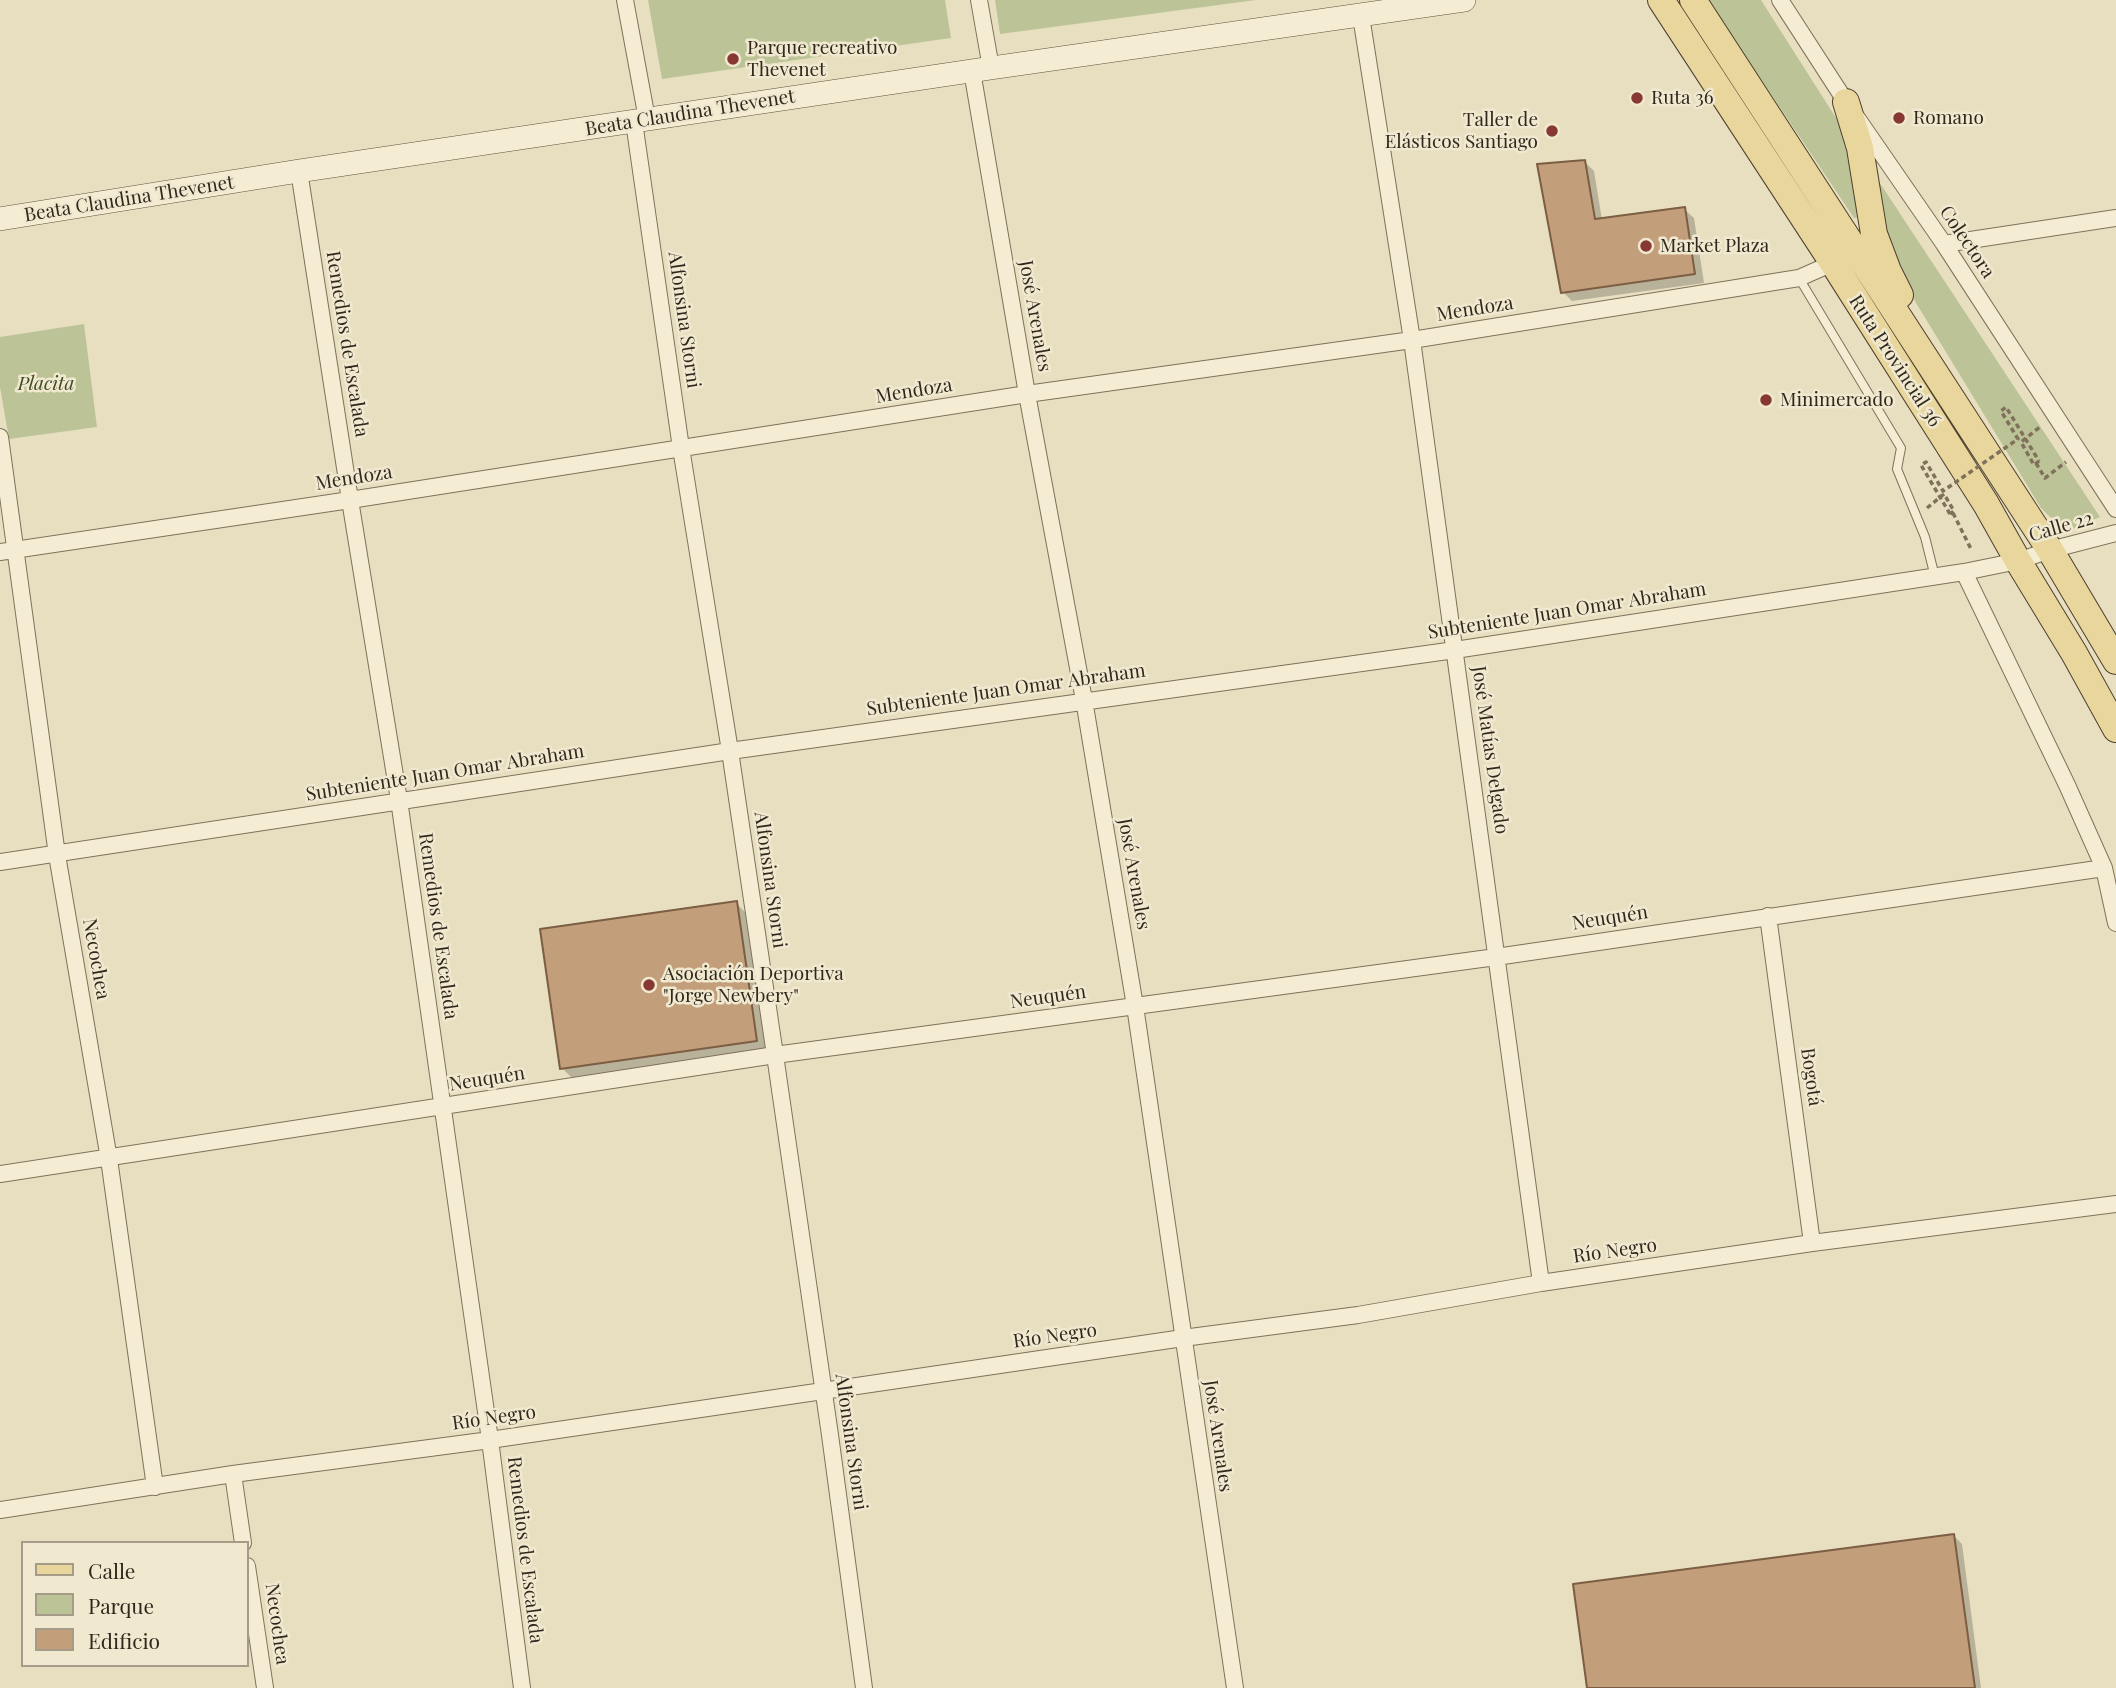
<!DOCTYPE html>
<html>
<head>
<meta charset="utf-8">
<style>
	body { margin:0 }
	#map { position:relative; width:2116px; height:1688px; overflow:hidden; background:#e8dfc1; font-family:"Playfair Display",serif }
	canvas { display:block }
	.legend { position:absolute; left:21px; top:1541px; width:228px; height:126px; box-sizing:border-box; background:#f0e9d0; border:2px solid #a49c88; margin:0; padding:9px 12px; list-style:none; font-size:21px; color:#31281d }
	.legend li { display:flex; align-items:center; gap:14px; height:35px }
	.legend b { width:35px; border:2px solid #a49c88 }
</style>
</head>
<body>
<div id="map">
<canvas width="2116" height="1688"></canvas>
<ul class="legend">
<li><b style="height:9px;background:#e8d69c"></b>Calle</li>
<li><b style="height:19px;background:#bcc497"></b>Parque</li>
<li><b style="height:19px;background:#c29e7b"></b>Edificio</li>
</ul>
</div>
<script>
const ctx = document.querySelector('canvas').getContext('2d');
ctx.lineJoin = 'round';
function fill(path, color) { ctx.fillStyle = color; ctx.fill(path, 'evenodd'); }
const toPath = rows => new Path2D(rows.map(r => 'M' + r).join(''));
function stroke(path, color, width, dash) { ctx.strokeStyle = color; ctx.lineWidth = width; ctx.lineCap = dash ? 'butt' : 'round'; ctx.setLineDash(dash || []); ctx.stroke(path); }
function write(font, color, halo, rows, align = 'center') {
  ctx.font = font + ' "Playfair Display",serif'; ctx.lineWidth = 5; ctx.setLineDash([]); ctx.textBaseline = 'middle'; ctx.strokeStyle = halo; ctx.fillStyle = color; for (const [text, x, y, turn = 0] of rows) {
    ctx.save(); ctx.translate(x, y); ctx.rotate((+turn || 0) * Math.PI / 180); ctx.textAlign = isNaN(turn) ? turn : align; if (halo) ctx.strokeText(text, 0, 0); ctx.fillText(text, 0, 0); ctx.restore();
  }
}
const green = toPath([
	[648,0,945,0,951,38,662,79],
	[995,0,1256,0,1000,34],
	[1708,0,1761,0,1838,121,1850,148,1860,217,1854,218],
	[1870,168,2100,517,2065,532,2041,508,1916,303,1892,255],
	[84,324,97,427,9,439,0,387,0,337]
]);
const shadow = toPath([
	[1584,161,1594,171,1602,220,1684,209,1694,218,1704,283,1572,301,1563,292],
	[736,903,747,914,767,1052,573,1079,562,1068],
	[1954,1536,1962,1544,1981,1688,1588,1688]
]);
const building = toPath([
	[1585,160,1595,219,1685,207,1695,274,1561,293,1537,164,1585,160],
	[737,901,757,1041,560,1069,540,929,737,901],
	[1954,1534,1975,1688,1587,1688,1573,1584,1954,1534]
]);
const path = toPath([
	[2039,461,2034,465,2021,442,2040,427],
	[2036,463,2045,478,2066,462],
	[1927,508,1944,494,1954,511,1950,514],
	[1953,513,1972,551]
]);
const service = toPath([
	[1799,278,1901,448,1897,469,1925,537,1935,577]
]);
const minor = toPath([
	[625,0,647,119],
	[979,0,991,68],
	[1780,0,1846,102,1944,244,2116,509],
	[1361,16,1412,340,1541,1283],
	[972,71,1027,394,1084,700,1135,1006,1235,1688],
	[634,122,681,448,730,751,775,1055,830,1435,864,1688],
	[299,171,350,500,399,800,490,1440,522,1688],
	[1944,244,2116,218],
	[0,437,57,855,109,1159,155,1487],
	[0,552,350,500,1027,394,1412,340,1799,278,1833,263],
	[1964,572,2067,785,2104,868,2116,923],
	[0,862,730,751,1455,650,1964,572,2018,561,2050,550,2116,533],
	[1768,916,1812,1243],
	[0,1174,775,1055,1496,957,2104,868],
	[233,1474,243,1543],
	[0,1510,233,1474,490,1440,1183,1338,1358,1315,1541,1283,1812,1243,2116,1204],
	[247,1566,265,1688]
]);
const secondary = toPath([
	[0,219,299,171,991,68,1464,0]
]);
const primary = toPath([
	[1661,0,1833,263,1986,504,2018,561,2074,653,2116,729],
	[1693,0,2050,550,2116,661],
	[1846,102,1860,148,1874,234,1888,271,1900,295]
]);
const pathBridge = toPath([
	[1950,514,1921,465,1926,462,1943,491,2018,439,2001,411,2006,407,2039,461]
]);
const markers = [
	[733,59,7,"#873832"],
	[1637,98,7,"#873832"],
	[1899,118,7,"#873832"],
	[1552,131,7,"#873832"],
	[1646,246,7,"#873832"],
	[1766,400,7,"#873832"],
	[649,985,7,"#873832"]
];
const poiNames = [
	["Parque recreativo",747,48],
	["Thevenet",747,70],
	["Ruta 36",1651,98],
	["Romano",1913,118],
	["Taller de",1538,120,"right"],
	["Elásticos Santiago",1538,142,"right"],
	["Market Plaza",1660,246],
	["Minimercado",1780,400],
	["Asociación Deportiva",663,974],
	["\"Jorge Newbery\"",663,996]
];
const streetNames = [
	["Beata Claudina Thevenet",690,113,-9],
	["Beata Claudina Thevenet",129,199,-9],
	["Colectora",1967,242,56],
	["Mendoza",1475,309,-9],
	["José Arenales",1035,316,80],
	["Alfonsina Storni",684,320,82],
	["Remedios de Escalada",347,344,81],
	["Ruta Provincial 36",1895,361,57],
	["Mendoza",914,391,-9],
	["Mendoza",354,478,-9],
	["Calle 22",2061,527,-16],
	["Subteniente Juan Omar Abraham",1567,611,-9],
	["Subteniente Juan Omar Abraham",1006,690,-8],
	["José Matías Delgado",1490,750,82],
	["Subteniente Juan Omar Abraham",445,773,-9],
	["José Arenales",1134,874,80],
	["Alfonsina Storni",770,880,82],
	["Neuquén",1610,918,-9],
	["Remedios de Escalada",438,926,82],
	["Necochea",96,959,80],
	["Neuquén",1048,997,-8],
	["Bogotá",1811,1077,82],
	["Neuquén",487,1079,-9],
	["Río Negro",1615,1251,-8],
	["Río Negro",1055,1336,-8],
	["Río Negro",494,1418,-8],
	["José Arenales",1218,1436,82],
	["Alfonsina Storni",851,1442,82],
	["Remedios de Escalada",525,1550,83],
	["Necochea",277,1624,82]
];
const parkNames = [
	["Placita",46,384]
];
fill(green, '#bcc497');
fill(shadow, '#0003');
fill(building, '#c29e7b');
stroke(building, '#7c5e43', 2);
stroke(service, '#7f715b', 10);
stroke(minor, '#7f715b', 18);
stroke(secondary, '#61523e', 24);
stroke(primary, '#4d3f2f', 28);
stroke(path, '#7f715b', 3.5, [5, 3.5]);
stroke(service, '#f4edd3', 8);
stroke(minor, '#f4edd3', 16);
stroke(secondary, '#f4edd3', 23);
stroke(primary, '#e8d69c', 26);
stroke(pathBridge, '#7f715b', 3.5, [5, 3.5]);
for (const [x, y, r, color] of markers) { const dot = new Path2D(); dot.arc(x, y, r, 0, 2 * Math.PI); ctx.fillStyle = color; ctx.fill(dot); stroke(dot, '#f0e9d0', 2.5); }
write('19px', '#31281d', '#f0e9d0', poiNames, 'left');
write('19px', '#31281d', '#f0e9d0', streetNames);
write('italic 19px', '#3f4b26', '#f0e9d0', parkNames);
</script>
</body>
</html>
